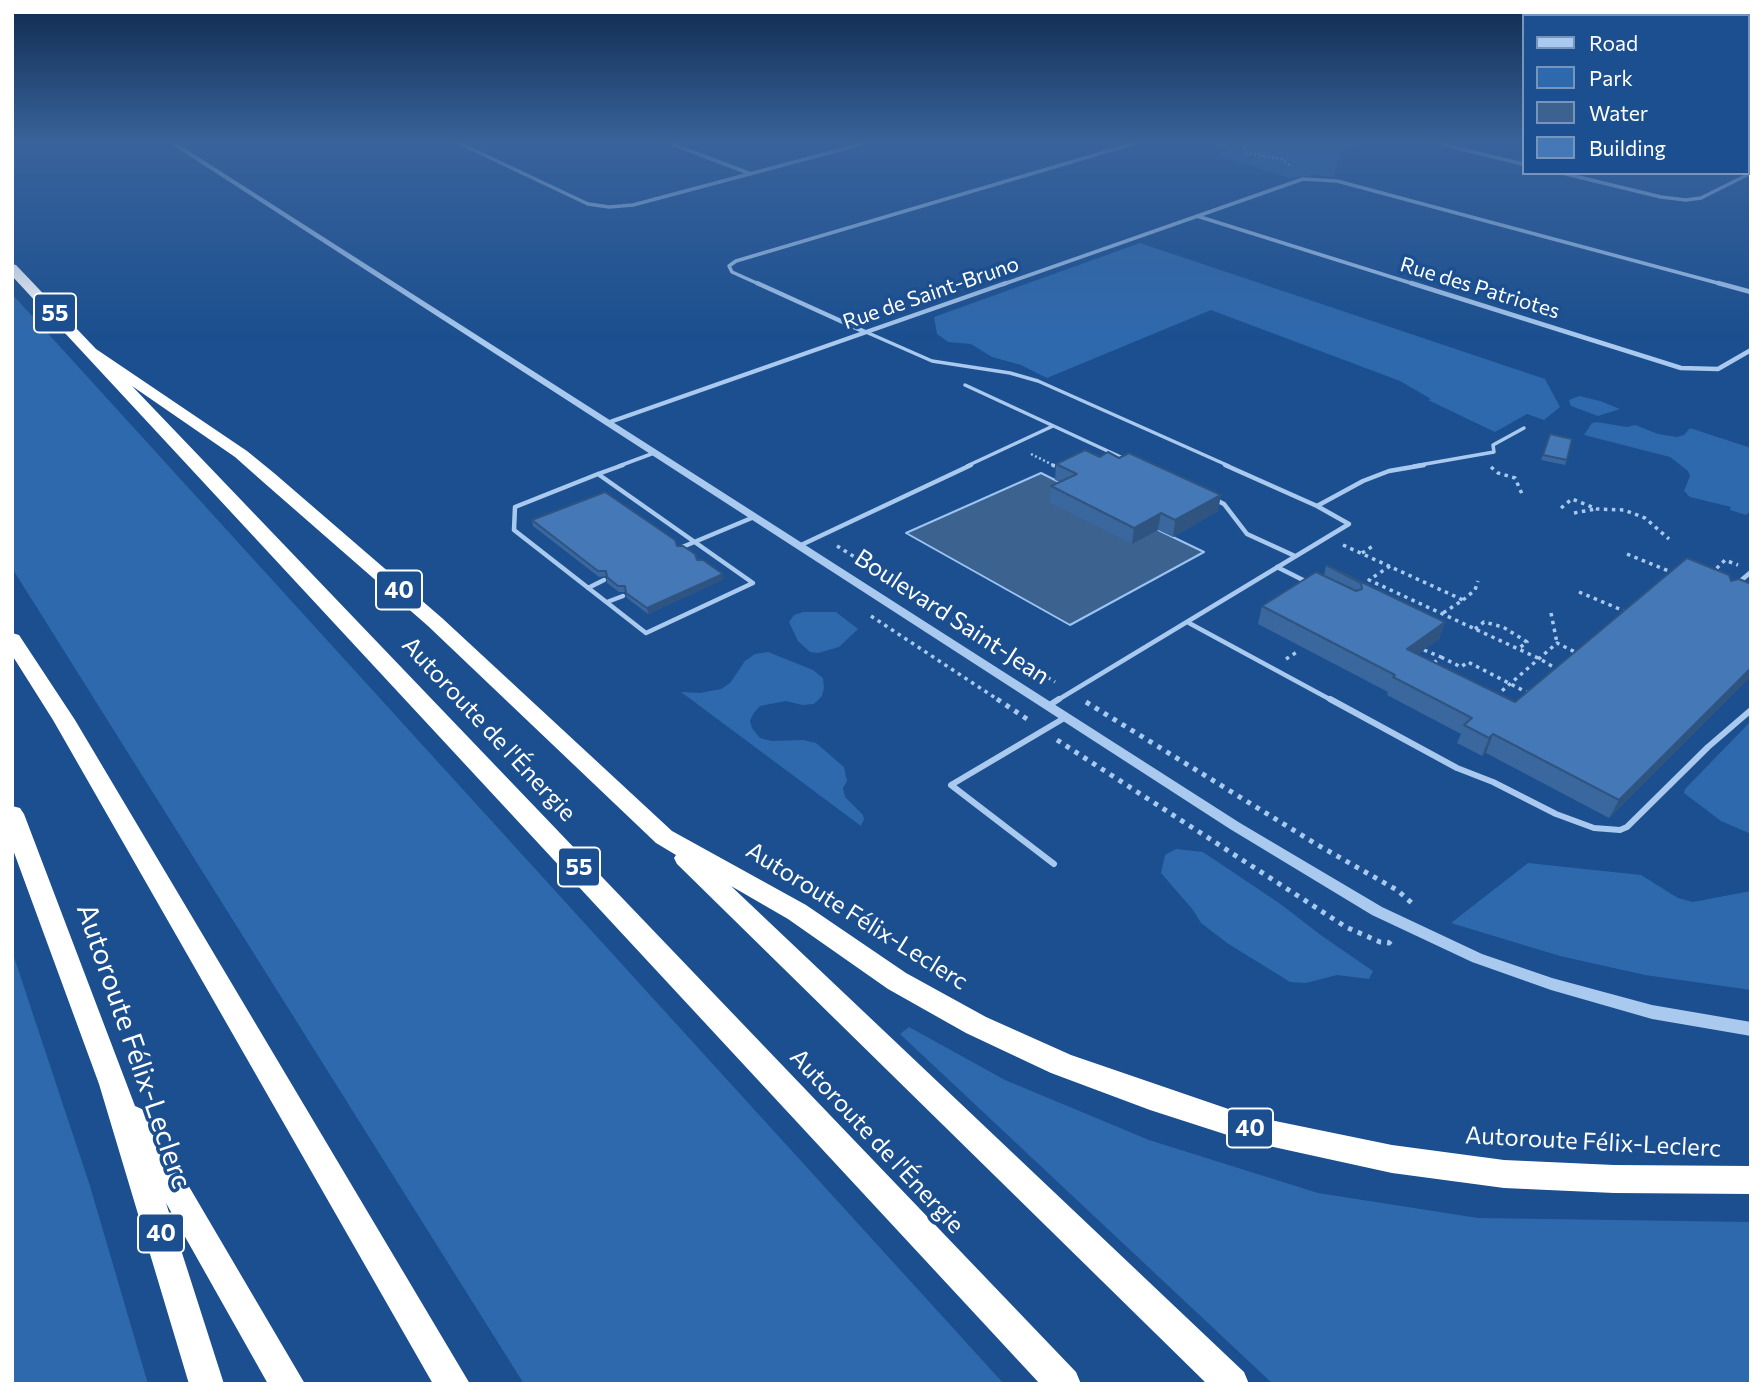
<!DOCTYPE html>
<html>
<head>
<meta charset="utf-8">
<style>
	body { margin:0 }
	#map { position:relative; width:1763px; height:1396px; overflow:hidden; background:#1b4f8f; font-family:Commissioner,sans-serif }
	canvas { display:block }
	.frame { position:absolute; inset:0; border:14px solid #fff; pointer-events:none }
	.legend { position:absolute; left:1522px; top:14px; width:228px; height:161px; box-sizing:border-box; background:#1b4f8f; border:2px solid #7695bc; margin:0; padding:9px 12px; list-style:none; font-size:21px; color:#fff }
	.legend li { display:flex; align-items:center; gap:14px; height:35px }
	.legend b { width:35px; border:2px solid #7695bc }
</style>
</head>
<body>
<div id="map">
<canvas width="1763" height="1396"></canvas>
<div class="frame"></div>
<ul class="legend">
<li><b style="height:9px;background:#a9c9ee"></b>Road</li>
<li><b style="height:19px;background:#2e69ad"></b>Park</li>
<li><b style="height:19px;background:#3c6290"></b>Water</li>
<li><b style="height:19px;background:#4478b7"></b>Building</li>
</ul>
</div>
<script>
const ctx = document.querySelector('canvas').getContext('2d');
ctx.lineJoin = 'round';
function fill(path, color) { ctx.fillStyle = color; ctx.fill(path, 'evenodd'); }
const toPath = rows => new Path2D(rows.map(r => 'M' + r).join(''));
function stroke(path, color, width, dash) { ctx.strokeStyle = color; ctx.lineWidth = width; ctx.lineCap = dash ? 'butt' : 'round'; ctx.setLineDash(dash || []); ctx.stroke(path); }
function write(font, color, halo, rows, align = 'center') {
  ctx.font = font + ' Commissioner,sans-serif'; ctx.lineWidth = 7; ctx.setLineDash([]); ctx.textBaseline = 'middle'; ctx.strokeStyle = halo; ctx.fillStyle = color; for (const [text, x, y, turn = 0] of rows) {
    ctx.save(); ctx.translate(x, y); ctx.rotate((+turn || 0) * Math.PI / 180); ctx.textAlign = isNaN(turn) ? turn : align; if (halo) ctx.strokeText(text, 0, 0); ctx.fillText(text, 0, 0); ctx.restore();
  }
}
const green = toPath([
	[1210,144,1352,144,1356,145,1340,151,1334,177,1312,175,1290,178,1216,155,1228,150],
	[1140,243,1545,379,1560,407,1544,420,1527,414,1495,432,1428,400,1431,399,1400,381,1211,310,1047,378,1021,365,992,357,971,344,948,342,937,334,934,317],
	[12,294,1004,1384,524,1384,12,568],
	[1579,396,1600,401,1620,409,1598,416,1571,406,1569,400],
	[1597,422,1627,427,1635,425,1658,434,1677,437,1684,435,1690,428,1751,448,1751,511,1746,515,1730,510,1731,507,1690,497,1684,491,1690,476,1688,471,1670,457,1584,435,1592,423],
	[803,612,836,612,858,629,839,647,818,653,810,652,798,641,789,622,794,615],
	[768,652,813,670,823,678,824,688,822,696,814,704,802,705,786,701,760,706,753,714,750,721,752,728,760,738,772,741,803,740,816,743,844,767,847,781,843,788,845,797,863,815,864,819,861,826,681,692,700,693,721,689,730,683,745,661,755,654],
	[1751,721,1751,834,1721,821,1684,793,1685,789],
	[1176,849,1203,852,1279,903,1322,936,1373,971,1369,979,1337,975,1306,983,1290,982,1227,943,1201,923,1193,910,1161,873,1165,855],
	[1528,863,1641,875,1678,898,1693,902,1751,891,1751,990,1645,975,1560,956,1451,923],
	[12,951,90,1186,148,1384,12,1384],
	[909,1027,1005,1080,1149,1140,1318,1193,1478,1218,1751,1222,1751,1384,1273,1384,900,1034]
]);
const water = toPath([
	[1041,473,1075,490,1204,552,1070,625,906,533,1041,473]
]);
const pathFar2 = toPath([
	[1247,144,1244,149,1247,153,1281,159,1291,166],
	[1031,454,1055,466]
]);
const pathFar1 = toPath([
	[1052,465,1055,466],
	[1491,467,1498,473,1515,478,1522,494],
	[1561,508,1572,499,1597,509,1624,510,1645,518,1669,539],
	[1574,513,1596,509],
	[1343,545,1463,600,1443,613],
	[837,546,1055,682],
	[1362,553,1373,546],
	[1627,554,1671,572],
	[1390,566,1369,580,1540,659,1560,671],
	[1711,574,1725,560,1738,565],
	[1579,592,1629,613],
	[1463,600,1475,590,1478,581],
	[1551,613,1557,643],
	[871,616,1000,701],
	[1475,629,1484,622,1503,627,1527,642,1518,649],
	[1424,650,1441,657,1430,666],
	[1441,657,1461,667,1468,662,1530,694],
	[1286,659,1297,652],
	[1496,696,1557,643,1577,653,1580,650]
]);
const path = toPath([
	[997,699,1030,721],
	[1086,702,1316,844,1397,890,1414,905],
	[1057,740,1346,927,1380,942,1389,943,1393,938]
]);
const serviceFar2 = toPath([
	[866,332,932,361,1010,373,1038,381,1229,466],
	[965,385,1125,459],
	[619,466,654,453],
	[967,466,1053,426],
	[1414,466,1494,452,1493,445,1524,428]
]);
const serviceFar1 = toPath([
	[598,474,753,583,646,633,514,530,515,507,598,474],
	[598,474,623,465],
	[1214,499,1224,504,1247,534,1295,556],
	[1317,506,1363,481,1389,471,1424,465],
	[799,546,971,465],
	[680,548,754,517],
	[1277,567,1309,583],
	[1738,583,1751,572],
	[588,588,604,580],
	[607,602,623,596],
	[1189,623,1333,701],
	[1056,701,1349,524,1317,506,1225,465]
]);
const service = toPath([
	[1330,699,1457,768,1493,782,1556,814,1594,828,1620,830,1627,827,1708,747,1751,710],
	[1048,706,1059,699],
	[1054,864,951,785,1066,717]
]);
const minorFar1 = toPath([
	[461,144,588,204,609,207,633,205,862,144],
	[672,144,751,174],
	[1440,144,1523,164],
	[1562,173,1661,197,1686,200,1701,198,1751,173],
	[1197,216,1417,285],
	[761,285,732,272,729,266,736,261,1132,144],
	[1001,285,1303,179,1337,181,1725,285]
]);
const minor = toPath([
	[757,283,865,332],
	[1411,283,1681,368,1718,369,1751,350],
	[1718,283,1751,292],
	[607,423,1006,283]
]);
const tertiary = toPath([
	[171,144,178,144,1240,823,1382,907,1482,954,1552,978,1652,1005,1751,1022,1751,1036,1652,1019,1551,990,1472,962,1372,915,1230,829,171,144]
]);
const motorway = toPath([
	[12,264,16,265,96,349,247,451,274,473,442,618,672,831,806,905,906,973,986,1017,1071,1055,1246,1115,1392,1145,1504,1160,1614,1165,1751,1166,1751,1194,1614,1193,1504,1188,1392,1173,1246,1141,1150,1110,1051,1073,966,1033,888,989,788,919,731,886,1244,1372,1249,1384,1207,1384,677,864,674,858,676,855,656,843,428,626,262,481,235,457,132,386,1076,1372,1081,1384,1040,1384,12,276,12,264],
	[12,633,19,635,75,720,470,1384,433,1384,53,720,12,655,12,633],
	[12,806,20,808,24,814,135,1106,144,1110,305,1384,268,1384,166,1203,224,1384,189,1384,99,1084,12,847,12,806]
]);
const wall = toPath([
	[1550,434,1567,460,1565,465,1541,460],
	[1056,464,1218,511,1173,537,1158,530,1132,544,1050,503,1051,486,1060,482,1055,480],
	[532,520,677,546,724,579,648,614,627,598,625,592,619,592,607,583,607,576,599,577,533,526],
	[1326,565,1445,622,1439,639,1418,654,1515,702,1731,581,1751,584,1751,676,1609,818,1486,753,1482,756,1457,743,1461,734,1387,695,1388,692,1258,624,1262,606,1324,576]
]);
const shadedWall = toPath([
	[1221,495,1218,511,1173,537,1175,520],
	[1161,513,1158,530,1132,544,1134,528],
	[723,574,724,579,648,614,647,608],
	[1445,622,1439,639,1401,666,1407,649],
	[1751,668,1751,676,1609,818,1619,800],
	[1493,734,1486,753,1482,756,1489,738]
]);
const building = toPath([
	[1550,434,1572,439,1567,460,1543,455,1550,434],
	[1085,450,1100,457,1108,452,1119,458,1129,453,1221,495,1175,520,1161,513,1134,528,1051,486,1077,474,1056,464,1085,450],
	[605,492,675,540,677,546,683,546,695,554,697,560,703,560,723,574,647,608,626,593,625,586,618,586,607,577,606,571,598,571,532,520,605,492],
	[1687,558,1729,575,1731,581,1739,579,1751,584,1751,668,1619,800,1493,734,1489,738,1464,725,1472,718,1393,677,1395,675,1262,606,1316,572,1356,591,1362,589,1361,583,1326,565,1445,622,1407,649,1515,702,1687,558]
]);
const farStreetnames = [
	["Rue des Patriotes",1480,288,17],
	["Rue de Saint-Bruno",931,293,-19]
];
const shields = [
	[55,313,42],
	[399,590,46],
	[579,867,42],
	[1250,1128,46],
	[161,1233,46]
];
const shieldNames = [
	["55",55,313],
	["40",399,590],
	["55",579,867],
	["40",1250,1128],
	["40",161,1233]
];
const streetNames = [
	["Boulevard Saint-Jean",952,617,33],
	["Autoroute de l'Énergie",489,729,47],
	["Autoroute Félix-Leclerc",857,916,32],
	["Autoroute de l'Énergie",877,1141,47],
	["Autoroute Félix-Leclerc",1593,1142,3]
];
const nearStreetnames = [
	["Autoroute Félix-Leclerc",134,1046,71]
];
fill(green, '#2e69ad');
fill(water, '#3c6290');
stroke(water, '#9cc4f0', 2);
stroke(pathFar2, '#a9c9ee', 2.5, [2, 2.5]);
stroke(pathFar1, '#a9c9ee', 3.5, [3.5, 4.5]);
stroke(path, '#a9c9ee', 5, [4.5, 6]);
stroke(serviceFar2, '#a9c9ee', 3.5);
stroke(serviceFar1, '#a9c9ee', 4.5);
stroke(service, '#a9c9ee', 6);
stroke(minorFar1, '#a9c9ee', 3.5);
stroke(minor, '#a9c9ee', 4.5);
fill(tertiary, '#a9c9ee');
fill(motorway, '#fff');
fill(wall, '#3a679d');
fill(shadedWall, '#305480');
fill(building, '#4478b7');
stroke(building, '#305480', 2);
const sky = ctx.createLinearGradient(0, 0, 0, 339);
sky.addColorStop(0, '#0f2b4f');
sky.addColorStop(0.42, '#39639b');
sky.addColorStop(1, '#39639b00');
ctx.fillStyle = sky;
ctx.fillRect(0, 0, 1763, 339);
write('21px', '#fff', '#1b4f8f', farStreetnames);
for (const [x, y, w] of shields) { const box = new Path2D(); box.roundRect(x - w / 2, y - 19.5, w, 39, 5); ctx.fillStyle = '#1b4f8f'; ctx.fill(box); stroke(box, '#fff', 2); }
write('bold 23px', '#fff', null, shieldNames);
write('24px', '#fff', '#1b4f8f', streetNames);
write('28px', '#fff', '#1b4f8f', nearStreetnames);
</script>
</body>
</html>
